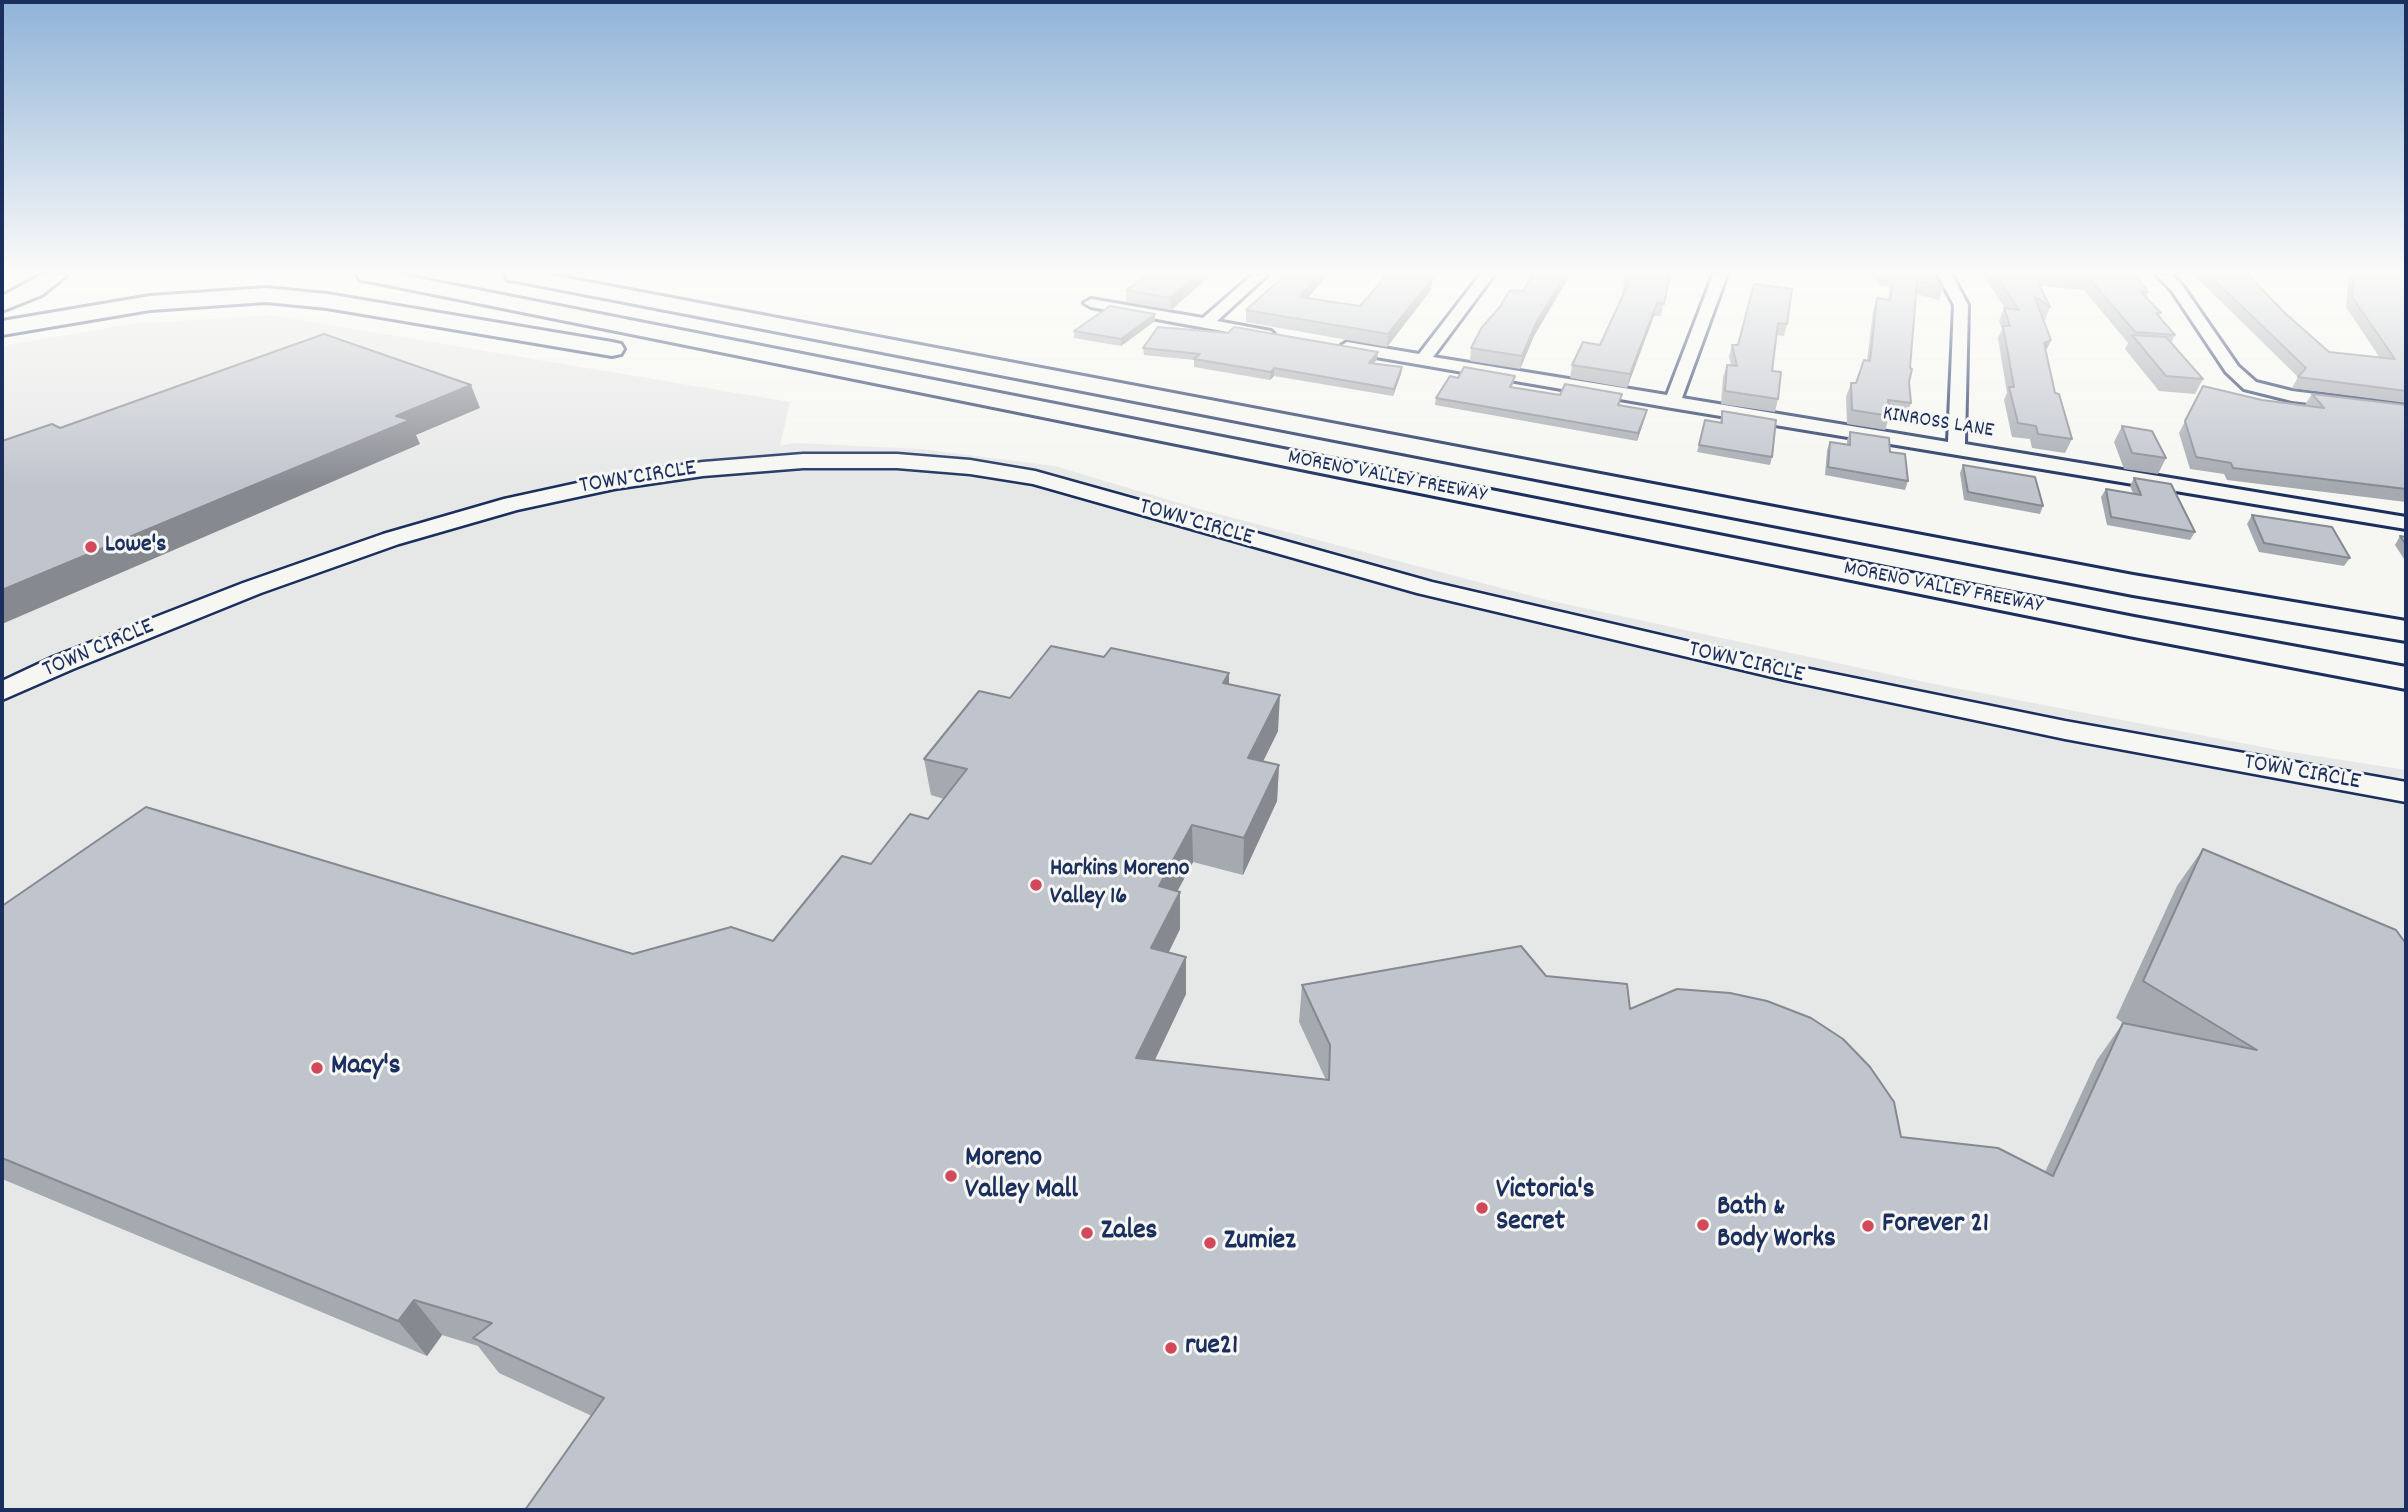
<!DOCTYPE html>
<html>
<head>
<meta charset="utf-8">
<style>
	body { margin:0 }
	#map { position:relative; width:2408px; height:1512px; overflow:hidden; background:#f6f6f2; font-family:Dekko,sans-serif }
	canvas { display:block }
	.frame { position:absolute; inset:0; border:4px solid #1b2f5e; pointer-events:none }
</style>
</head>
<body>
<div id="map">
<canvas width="2408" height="1512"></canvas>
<div class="frame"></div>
</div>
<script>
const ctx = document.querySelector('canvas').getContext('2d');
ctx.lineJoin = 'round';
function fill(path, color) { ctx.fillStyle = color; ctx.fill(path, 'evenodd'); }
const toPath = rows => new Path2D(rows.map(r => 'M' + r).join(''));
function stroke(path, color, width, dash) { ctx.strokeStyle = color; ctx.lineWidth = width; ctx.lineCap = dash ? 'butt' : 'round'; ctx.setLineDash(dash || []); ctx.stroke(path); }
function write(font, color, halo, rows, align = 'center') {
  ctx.font = font + ' Dekko,sans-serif'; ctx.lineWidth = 6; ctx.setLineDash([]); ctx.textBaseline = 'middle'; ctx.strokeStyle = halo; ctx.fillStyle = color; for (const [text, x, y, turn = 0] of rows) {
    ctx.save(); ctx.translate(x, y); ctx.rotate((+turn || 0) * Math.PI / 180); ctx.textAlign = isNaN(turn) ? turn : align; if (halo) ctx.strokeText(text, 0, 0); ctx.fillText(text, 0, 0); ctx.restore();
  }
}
const built = toPath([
	[271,315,790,402,780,446,794,443,921,449,1055,466,1199,509,1547,600,1929,683,2278,750,2406,770,2406,1510,2,1510,2,346,130,324]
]);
const minor = toPath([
	[1252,275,1267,275,1217,321,1271,331,1274,334,1271,337,1266,339,1091,307,1084,303,1091,299,1203,318,1252,275],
	[1480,275,1494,275,1433,357,1667,395,1713,275,1727,275,1682,398,1948,442,1954,305,1938,275,1952,275,1968,305,1965,444,2406,517,2406,529,1672,408,1347,352,1339,347,1347,342,1419,354,1480,275],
	[2157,275,2172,275,2182,285,2238,366,2256,382,2292,391,2406,405,2406,415,2292,401,2244,389,2226,372,2172,291,2157,275]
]);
const tertiary = toPath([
	[803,454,897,454,970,460,1035,471,1432,582,1785,664,2065,721,2406,782,2406,802,2065,739,1785,680,1417,593,1033,484,970,474,897,468,803,468,703,476,614,489,517,510,399,544,261,593,73,669,2,700,2,681,53,657,243,583,383,534,504,499,614,475,703,462,803,454]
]);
const motorway = toPath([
	[41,275,67,275,42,295,2,311,2,296,41,275],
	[357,275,402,275,2134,617,2406,667,2406,689,2134,637,368,281,360,280,357,275],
	[505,275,551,275,2133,575,2406,621,2406,641,2133,595,516,281,508,280,505,275],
	[266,288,327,294,612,342,621,344,624,349,621,354,612,356,327,308,266,302,150,310,2,335,2,321,150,296,266,288]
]);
const wall = toPath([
	[1148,275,1211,275,1171,310,1126,302,1126,290],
	[1371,275,1432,275,1430,277,1433,278,1431,290,1387,347,1246,322,1246,310,1308,298,1360,306,1385,277],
	[1533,275,1570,275,1534,336,1520,369,1470,361,1471,348,1523,291],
	[1626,275,1670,275,1661,316,1654,316,1627,388,1570,378,1572,365,1600,345,1623,294,1622,293],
	[1869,275,1928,275,1943,287,1939,300,1916,294,1909,382,1911,403,1906,417,1890,415,1885,430,1847,424,1846,397,1851,383,1856,383,1867,361,1873,311,1877,298,1888,300,1890,287,1881,285],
	[1983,275,2135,275,2148,292,2146,297,2161,313,2159,316,2175,335,2171,343,2203,379,2195,394,2159,391,2125,349,2128,343,2084,290,2039,286,2050,307,2045,320,2042,318,2051,340,2046,351,2055,393,2072,439,2065,453,2032,448,2030,439,2012,437,2004,400,2007,393,1998,338,2002,329,1999,321,2004,308,2005,308],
	[2194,275,2248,275,2285,313,2329,352,2380,358,2346,307,2349,275,2406,275,2406,403,2292,388,2298,377],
	[1754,284,1787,324,1784,336,1776,335,1772,371,1778,399,1775,412,1721,404,1723,377,1727,365,1731,365,1729,357,1732,345,1737,345],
	[1155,321,1121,346,1074,338,1074,331],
	[1143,348,1378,352,1377,359,1374,364,1402,367,1401,374,1393,396,1274,376,1270,380,1194,367,1194,360,1144,355],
	[1515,376,1512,388,1560,395,1621,402,1619,405,1647,410,1637,441,1435,405,1436,398,1458,378],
	[2203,386,2262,400,2305,405,2312,394,2406,405,2406,502,2227,480,2224,474,2190,469,2179,433],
	[1722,411,1772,457,1770,465,1697,452,1705,420,1720,422],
	[2122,426,2166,458,2158,474,2124,469,2114,442],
	[1850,432,1890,452,1908,481,1905,490,1825,475,1827,450,1830,442,1847,445,1847,440],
	[1963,465,2043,506,2040,514,1964,500,1960,473],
	[2134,478,2195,532,2190,540,2107,525,2101,497,2106,489,2133,493,2130,486],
	[2252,515,2350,558,2344,566,2259,552,2247,524],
	[2400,536,2406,537,2406,562,2395,545],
	[1104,657,1229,684,1278,731,1263,761,1279,765,1277,801,1243,875,1193,862,1177,891,1180,892,1180,929,1169,952,1186,994,1155,1060,1326,1080,1299,1022,1302,985,1546,976,1630,1009,1901,1137,2045,1172,2097,1060,2123,1023,2116,1018,2177,886,2203,849,2406,1510,592,1416,499,1373,478,1346,442,1335,427,1356,2,1179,2,906,633,954,773,941,928,819,944,799,931,795,924,759,1010,698]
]);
const shadedWall = toPath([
	[1197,275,1211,275,1171,310,1170,298],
	[1318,275,1327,275,1299,309,1300,297],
	[1565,275,1570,275,1534,336,1520,369,1522,356,1536,323],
	[1433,278,1431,290,1387,347,1388,334],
	[1657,303,1654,316,1627,388,1630,374],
	[1155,314,1155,321,1121,346,1121,339],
	[2051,340,2045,353,2044,343],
	[1378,352,1377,359,1368,371,1369,363],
	[1402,367,1401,374,1393,396,1394,389],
	[1274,368,1274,376,1270,380,1271,372],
	[471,385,480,408,416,435,420,444,2,624,2,590,396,416],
	[1647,410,1645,418,1637,441,1638,433],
	[1229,673,1229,709,1223,683],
	[1280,695,1278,731,1247,794,1248,758],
	[1279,765,1277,801,1243,875,1244,838],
	[1192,825,1193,862,1160,924,1159,886],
	[1180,892,1180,929,1152,985,1151,948],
	[1186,957,1186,994,1138,1095,1136,1058],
	[414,1300,442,1335,427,1356,398,1321]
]);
const building = toPath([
	[1148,275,1197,275,1170,298,1126,290,1148,275],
	[1285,275,1318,275,1300,297,1360,306,1387,275,1422,275,1421,276,1433,278,1388,334,1246,310,1285,275],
	[1533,275,1565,275,1536,323,1522,356,1471,348,1482,327,1499,308,1510,290,1523,291,1533,275],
	[1626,275,1670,275,1664,304,1657,303,1630,374,1572,365,1583,342,1600,345,1629,282,1624,281,1626,275],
	[1894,275,1928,275,1943,287,1917,281,1910,368,1912,369,1909,382,1911,403,1888,400,1890,416,1852,410,1851,383,1856,383,1864,360,1870,361,1877,298,1890,300,1894,275],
	[1996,275,2034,275,2050,307,2034,296,2051,340,2044,343,2055,393,2059,394,2072,439,2038,434,2036,426,2018,423,2009,387,2014,387,2003,326,2010,326,2004,308,2019,310,1996,275],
	[2055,275,2135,275,2148,292,2141,292,2161,313,2156,313,2175,335,2135,332,2089,278,2055,275],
	[2209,275,2248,275,2285,313,2329,352,2395,359,2352,297,2354,275,2406,275,2406,391,2298,377,2306,368,2209,275],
	[1754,284,1792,289,1787,324,1778,323,1772,371,1781,372,1778,399,1725,391,1727,365,1737,366,1732,345,1738,345,1754,284],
	[1110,306,1155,314,1121,339,1074,331,1110,306],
	[1158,327,1228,333,1234,327,1378,352,1369,363,1402,367,1394,389,1274,368,1271,372,1194,359,1200,354,1143,348,1158,327],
	[324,334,471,385,396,416,410,420,2,590,2,441,52,424,60,428,324,334],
	[2132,335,2166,337,2203,379,2166,376,2132,335],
	[1464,367,1515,376,1510,387,1560,395,1565,384,1622,394,1618,405,1647,410,1638,433,1436,398,1450,376,1458,378,1464,367],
	[2203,386,2262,400,2324,408,2312,394,2406,405,2406,489,2233,468,2231,463,2196,457,2185,421,2203,386],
	[1722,411,1776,420,1772,457,1699,445,1705,420,1722,423,1722,411],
	[2122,426,2152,431,2166,458,2132,453,2122,426],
	[1850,432,1889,438,1890,452,1905,454,1908,481,1828,467,1830,442,1850,445,1850,432],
	[1963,465,2035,477,2043,506,1968,492,1963,465],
	[2134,478,2171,484,2195,532,2111,517,2106,489,2141,495,2134,478],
	[2252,515,2332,527,2350,558,2264,543,2252,515],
	[2400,536,2406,537,2406,545,2400,536],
	[1051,646,1104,657,1111,648,1229,673,1223,683,1280,695,1248,758,1279,765,1244,838,1192,825,1159,886,1180,892,1151,948,1186,957,1136,1058,1329,1080,1330,1045,1302,985,1521,946,1546,976,1627,984,1630,1009,1677,989,1730,993,1767,1001,1811,1018,1843,1039,1870,1067,1894,1102,1901,1137,1998,1148,2053,1176,2123,1023,2257,1050,2143,981,2203,849,2396,930,2404,941,2406,943,2406,1510,525,1510,604,1398,473,1338,492,1323,414,1300,398,1321,2,1158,2,906,146,807,633,954,731,927,773,941,842,856,871,864,910,814,928,819,967,769,924,759,979,691,1010,698,1051,646]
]);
const markers = [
	[91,547,7,"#d1495b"],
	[1036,885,7,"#d1495b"],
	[317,1068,7,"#d1495b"],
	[951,1176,7,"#d1495b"],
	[1482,1208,7,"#d1495b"],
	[1703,1225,7,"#d1495b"],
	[1868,1226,7,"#d1495b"],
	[1087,1233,7,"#d1495b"],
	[1210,1243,7,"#d1495b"],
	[1171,1348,7,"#d1495b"]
];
const farStreetnames = [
	["KINROSS LANE",1938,424,9],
	["MORENO VALLEY FREEWAY",1387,478,11],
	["MORENO VALLEY FREEWAY",1943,589,11]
];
const streetNames = [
	["TOWN CIRCLE",638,479,-9],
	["TOWN CIRCLE",1196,524,16],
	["TOWN CIRCLE",99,650,-23],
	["TOWN CIRCLE",1746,664,13],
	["TOWN CIRCLE",2302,774,10]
];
const poiNames = [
	["Lowe's",105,547],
	["Harkins Moreno",1050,871],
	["Valley 16",1050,899]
];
const nearPoinames = [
	["Macy's",331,1068],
	["Moreno",965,1160],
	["Valley Mall",965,1192],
	["Victoria's",1496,1192],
	["Secret",1496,1224],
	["Bath &",1717,1209],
	["Body Works",1717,1241],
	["Forever 21",1882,1226],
	["Zales",1101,1233],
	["Zumiez",1224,1243],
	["rue21",1185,1348]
];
fill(built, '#e6e7e7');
stroke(minor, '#1b2f5e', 6);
stroke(tertiary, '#1b2f5e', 5);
stroke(motorway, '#1b2f5e', 6);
fill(minor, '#f6f6f2');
fill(tertiary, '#f6f6f2');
fill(motorway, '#f6f6f2');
fill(wall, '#a5a9b0');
fill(shadedWall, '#868990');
fill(building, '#c0c4cd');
stroke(building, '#868990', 2);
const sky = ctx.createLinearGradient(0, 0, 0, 487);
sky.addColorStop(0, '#8fb3d8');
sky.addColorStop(0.56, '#fbfbf9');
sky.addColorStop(1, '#fbfbf900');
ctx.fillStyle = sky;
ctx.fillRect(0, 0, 2408, 487);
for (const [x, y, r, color] of markers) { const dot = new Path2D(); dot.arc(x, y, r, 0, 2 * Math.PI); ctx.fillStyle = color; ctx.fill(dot); stroke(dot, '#f6f6f2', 2.5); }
write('21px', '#1b2f5e', '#f6f6f2', farStreetnames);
write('24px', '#1b2f5e', '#f6f6f2', streetNames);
write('bold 24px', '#1b2f5e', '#f6f6f2', poiNames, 'left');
write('bold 28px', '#1b2f5e', '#f6f6f2', nearPoinames, 'left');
</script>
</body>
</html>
